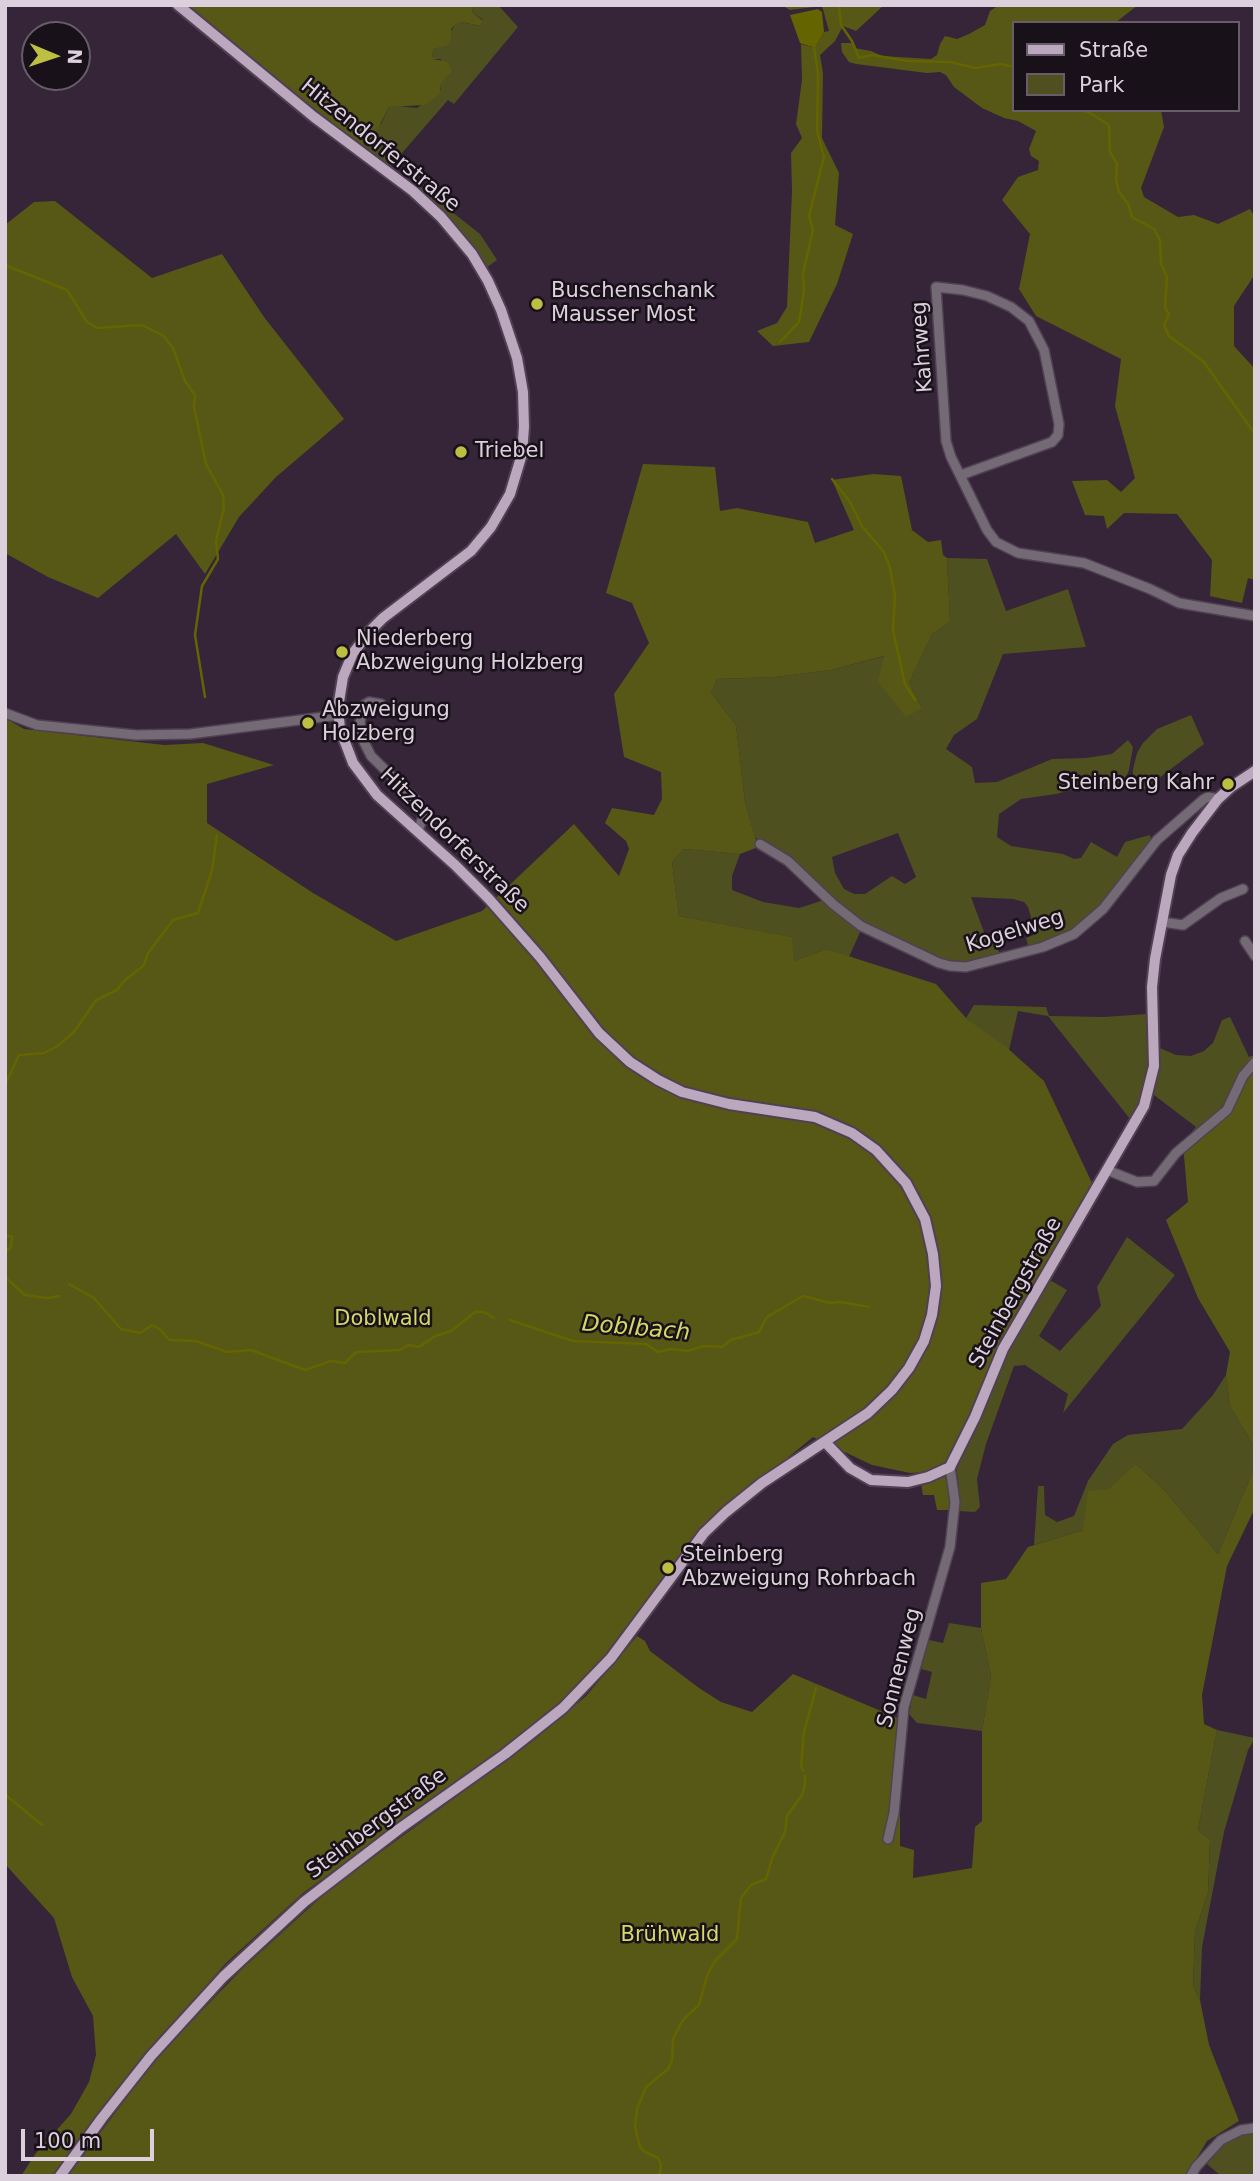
<!DOCTYPE html>
<html>
<head>
<meta charset="utf-8">
<style>
	body { margin:0 }
	#map { position:relative; width:1260px; height:2181px; overflow:hidden; background:#362439; font-family:"DejaVu Sans",sans-serif }
	canvas { display:block }
	.frame { position:absolute; inset:0; border:7px solid #dcd0dd; pointer-events:none }
	.legend { position:absolute; left:1012px; top:21px; width:228px; height:91px; box-sizing:border-box; background:#19111a; border:2px solid #675d68; margin:0; padding:9px 12px; list-style:none; font-size:21px; color:#dcd0dd }
	.legend li { display:flex; align-items:center; gap:14px; height:35px }
	.legend b { width:35px; border:2px solid #675d68 }
	.north { position:absolute; left:21px; top:21px; width:70px; height:70px; box-sizing:border-box; background:#19111a; border:2px solid #675d68; border-radius:50%; rotate:92deg; font-size:19px; font-weight:700; line-height:28px; text-align:center; color:#dcd0dd }
	.north::after { content:''; display:block; margin:auto; width:24px; height:32px; background:#bdbf43; clip-path:polygon(50% 0,100% 100%,50% 72%,0 100%) }
	.scale { position:absolute; left:21px; top:2129px; width:133px; height:32px; box-sizing:border-box; border:4px solid #dcd0dd; border-top:0; padding-left:9px; font-size:21px; line-height:24px; white-space:nowrap; color:#dcd0dd; -webkit-text-stroke:5px #19111a; paint-order:stroke }
</style>
</head>
<body>
<div id="map">
<canvas width="1260" height="2181"></canvas>
<div class="frame"></div>
<ul class="legend">
<li><b style="height:9px;background:#bca8be"></b>Straße</li>
<li><b style="height:19px;background:#4f501f"></b>Park</li>
</ul>
<div class="north">N</div>
<div class="scale">100 m</div>
</div>
<script>
const ctx = document.querySelector('canvas').getContext('2d');
ctx.lineJoin = 'round';
function fill(path, color) { ctx.fillStyle = color; ctx.fill(path, 'evenodd'); }
const toPath = rows => new Path2D(rows.map(r => 'M' + r).join(''));
function stroke(path, color, width, dash) { ctx.strokeStyle = color; ctx.lineWidth = width; ctx.lineCap = dash ? 'butt' : 'round'; ctx.setLineDash(dash || []); ctx.stroke(path); }
function write(font, color, halo, rows, align = 'center') {
  ctx.font = font + ' "DejaVu Sans",sans-serif'; ctx.lineWidth = 5; ctx.setLineDash([]); ctx.textBaseline = 'middle'; ctx.strokeStyle = halo; ctx.fillStyle = color; for (const [text, x, y, turn = 0] of rows) {
    ctx.save(); ctx.translate(x, y); ctx.rotate((+turn || 0) * Math.PI / 180); ctx.textAlign = isNaN(turn) ? turn : align; if (halo) ctx.strokeText(text, 0, 0); ctx.fillText(text, 0, 0); ctx.restore();
  }
}
const green = toPath([
	[474,5,498,5,518,27,454,104,448,100,389,168,355,142,381,124,389,107,398,106,417,108,441,90,441,59,434,59,432,55,434,49,440,47,455,25,462,22,479,26,483,20,472,12],
	[413,181,480,234,497,260,486,268,457,228,411,184],
	[947,558,987,559,1006,611,1068,589,1086,647,1003,654,977,719,954,735,946,749,972,767,975,783,997,782,1052,759,1086,758,1112,754,1128,740,1133,747,1129,770,1125,779,1120,783,1095,784,1056,794,1021,799,999,814,997,837,1011,846,1063,854,1074,859,1081,858,1091,842,1117,857,1125,842,1150,835,1151,839,1101,908,1073,932,1035,947,1028,945,1026,938,1036,934,1028,907,1024,902,1013,899,971,897,984,932,996,945,1001,957,977,963,951,964,873,930,755,837,745,802,736,725,711,693,717,679,776,677,831,670,885,656,922,708,909,683,932,634,950,622],
	[898,833,916,877,905,884,892,876,865,894,854,894,844,889,835,873,832,857],
	[1191,715,1204,744,1143,790,1133,774,1133,769,1137,753,1143,743,1157,729],
	[684,849,740,854,732,876,732,890,763,902,799,908,824,900,841,916,861,930,849,957,826,949,794,961,791,937,679,916,672,862],
	[974,1005,1046,1007,1049,1016,1104,1017,1147,1014,1150,1038,1150,1069,1139,1106,1130,1119,1048,1016,1018,1011,1009,1050,966,1018],
	[1230,1017,1249,1057,1216,1116,1196,1127,1154,1095,1160,1048,1176,1055,1191,1056,1204,1051,1213,1043,1222,1020],
	[1127,1237,1175,1275,1063,1413,1068,1394,1025,1365,1014,1366,986,1444,977,1479,980,1507,975,1512,958,1511,959,1491,956,1464,968,1446,998,1372,1048,1279,1067,1290,1039,1336,1060,1351,1101,1306,1097,1287],
	[1226,1375,1230,1406,1255,1448,1255,1466,1218,1554,1164,1490,1136,1464,1083,1530,1034,1545,1038,1486,1044,1486,1045,1515,1057,1522,1074,1516,1088,1481,1113,1444,1128,1435,1182,1429,1213,1395],
	[949,1623,981,1628,991,1676,982,1731,917,1723,909,1714,913,1695,926,1699,932,1672,921,1669,929,1640,943,1643],
	[1217,1730,1255,1738,1248,1750,1224,1832,1202,1947,1200,2000,1193,1987,1195,1931,1208,1893,1210,1840,1198,1830],
	[1255,2132,1255,2176,1221,2176,1207,2164,1215,2152,1230,2139]
]);
const forest = toPath([
	[185,5,474,5,472,12,483,21,480,26,462,22,455,25,451,29,451,40,448,45,434,49,432,55,434,59,448,62,452,71,441,83,440,94,425,105,389,107,372,140,363,145,355,142,317,113],
	[781,5,884,5,856,31,843,26,835,41,820,55,823,73,822,138,839,173,835,225,853,234,837,284,809,342,773,346,757,331,777,323,787,307,792,191,791,153,802,138,796,124,802,80,801,44,815,48,824,32,829,31,822,6,790,10],
	[999,5,1138,5,1115,23,1013,23,1013,110,1161,110,1164,127,1141,188,1144,197,1178,217,1194,215,1218,224,1250,209,1255,217,1255,274,1234,306,1234,346,1255,369,1255,580,1248,578,1242,603,1210,596,1212,560,1177,514,1124,513,1107,529,1104,516,1085,515,1072,481,1107,480,1121,492,1135,478,1115,406,1121,359,1036,316,1019,289,1030,234,1002,200,1018,177,1038,170,1039,161,1031,156,1029,149,1036,131,1018,121,1004,118,982,108,954,87,946,75,940,72,927,73,856,64,849,62,842,52,841,43,853,43,854,48,871,51,882,56,931,59,937,55,940,44,945,36,957,39,969,34,985,25,990,11],
	[55,201,152,278,222,254,264,317,344,419,276,477,239,517,205,574,176,534,98,598,48,577,5,553,5,225,34,202],
	[643,464,715,467,720,511,737,508,808,522,815,543,854,530,832,480,873,474,901,476,912,530,928,542,941,540,943,555,947,558,950,622,932,634,909,683,922,708,906,717,878,681,884,656,831,670,776,677,717,679,711,693,736,725,745,802,758,847,740,854,684,849,672,862,679,916,792,937,794,961,826,949,936,984,966,1018,1005,1046,1044,1081,1092,1183,1003,1349,948,1463,928,1472,910,1473,872,1465,813,1437,718,1515,682,1552,635,1619,590,1676,535,1725,303,1893,225,1964,148,2053,54,2176,21,2176,36,2153,71,2114,89,2082,96,2055,93,2016,72,1977,54,1918,5,1864,5,718,24,729,164,745,203,743,274,765,207,784,207,823,313,893,396,941,482,911,574,824,619,876,629,849,626,841,605,823,612,808,654,815,662,799,661,772,624,757,614,694,649,643,632,603,606,593],
	[1255,1055,1255,1448,1230,1406,1226,1375,1230,1352,1198,1298,1166,1220,1188,1202,1183,1144,1196,1127,1216,1116,1249,1057],
	[1136,1464,1164,1490,1218,1554,1255,1466,1255,1508,1227,1566,1202,1695,1204,1724,1217,1730,1198,1830,1210,1840,1208,1893,1195,1931,1193,1987,1200,2000,1209,2045,1239,2121,1207,2141,1186,2176,68,2176,156,2058,243,1968,330,1889,534,1740,586,1696,637,1636,645,1641,650,1651,699,1688,721,1702,752,1712,793,1674,900,1719,900,1846,914,1850,913,1878,972,1868,975,1827,982,1821,982,1731,991,1676,981,1628,981,1583,1006,1579,1028,1547,1083,1530,1088,1491,1109,1489],
	[946,1476,950,1478,952,1510,937,1510,934,1495,923,1495,921,1484]
]);
const water = toPath([
	[818,9,822,12,824,32,815,48,800,43,790,15]
]);
const stream = toPath([
	[839,5,841,25,852,41,859,58,873,55,906,61,950,62,975,68,1001,64,1013,67],
	[1081,110,1092,114,1109,125,1110,152,1117,164,1116,180,1119,192,1128,204,1132,217,1154,229,1160,240,1161,264,1167,277,1165,307,1169,314,1164,325,1169,336,1203,361,1255,434],
	[5,265,67,290,87,322,97,328,142,325,164,336,173,348,185,381,195,395,194,407,206,464,223,495,224,508,216,541,218,559,202,586,195,635,205,697],
	[780,342,799,322,804,291,803,274,813,229,809,216,824,157,817,131,818,74,814,46],
	[832,479,850,502,862,526,884,552,890,568,895,596,893,630,905,684,915,700],
	[5,1085,19,1055,44,1053,56,1047,74,1032,96,1000,117,990,123,982,144,965,148,953,173,920,198,913,212,871,217,835],
	[5,1235,12,1237,11,1247,5,1252],
	[5,1277,25,1295,47,1298,59,1296],
	[69,1284,94,1298,121,1329,140,1333,152,1325,160,1329,169,1340,196,1341,227,1352,251,1350,305,1370,331,1361,345,1363,356,1352,400,1350,408,1345,419,1347,435,1336,451,1331,475,1312,484,1312,494,1318],
	[510,1320,573,1341,646,1344,658,1352,671,1349,688,1351,703,1346,722,1347,731,1340,759,1332,767,1317,803,1296,830,1303,841,1302,869,1307],
	[803,1771,801,1766,804,1732,816,1688],
	[5,1791,8,1797,42,1825],
	[656,2176,660,2173,661,2165,658,2158,645,2152,640,2147,635,2127,637,2109,646,2087,668,2069,672,2061,673,2039,683,2020,699,2005,707,1976,715,1961,737,1939,741,1898,751,1885,766,1879,773,1856,785,1832,787,1816,802,1795,805,1785,805,1776]
]);
const minor = toPath([
	[961,475,1052,442,1058,435,1059,424,1044,350,1029,321,1011,307,987,296,963,290,936,287,946,441,951,457,987,530,996,542,1018,553,1084,563,1150,589,1179,603,1255,616],
	[381,704,369,702,364,705,360,722,362,738,371,756,420,804,423,817,418,831],
	[5,713,37,725,136,735,190,734,339,715],
	[760,844,788,861,833,904,861,926,939,963,950,966,966,967,1043,947,1074,934,1103,909,1157,840,1204,799,1208,797,1218,799],
	[1162,922,1183,925,1221,898,1243,889],
	[1245,941,1255,956],
	[1107,1170,1137,1182,1154,1181,1176,1153,1227,1110,1243,1076,1255,1062],
	[888,1839,894,1813,904,1707,950,1547,955,1502,950,1467],
	[1191,2176,1196,2167,1221,2140,1241,2130,1255,2128]
]);
const major = toPath([
	[825,1442,850,1468,871,1480,908,1482,928,1477,950,1467,975,1417,1003,1349,1144,1106,1154,1066,1152,987,1155,959,1171,875,1178,855,1192,833,1218,799,1231,787,1255,771],
	[60,2176,102,2118,151,2056,223,1977,304,1902,399,1829,505,1754,563,1708,611,1658,704,1533,726,1512,762,1483,868,1413,892,1390,909,1368,924,1341,932,1315,936,1286,933,1254,925,1219,906,1183,876,1150,852,1133,815,1117,729,1104,682,1092,658,1080,630,1062,599,1033,540,957,489,899,455,865,377,795,353,763,340,729,338,708,343,677,353,653,371,630,383,618,471,551,491,527,510,494,522,454,524,427,523,392,517,358,501,310,488,281,472,254,441,217,413,191,314,117,178,5]
]);
const markers = [
	[537,304,7,"#bdbf43"],
	[461,452,7,"#bdbf43"],
	[342,652,7,"#bdbf43"],
	[308,723,7,"#bdbf43"],
	[1228,784,7,"#bdbf43"],
	[668,1568,7,"#bdbf43"]
];
const streetNames = [
	["Hitzendorferstraße",380,146,39],
	["Kahrweg",923,347,-94],
	["Hitzendorferstraße",454,841,44],
	["Kogelweg",1015,932,-17],
	["Steinbergstraße",1016,1293,-61],
	["Sonnenweg",900,1668,-76],
	["Steinbergstraße",377,1824,-37]
];
const poiNames = [
	["Buschenschank",551,292],
	["Mausser Most",551,316],
	["Triebel",475,452],
	["Niederberg",356,640],
	["Abzweigung Holzberg",356,664],
	["Abzweigung",322,711],
	["Holzberg",322,735],
	["Steinberg Kahr",1214,784,"right"],
	["Steinberg",682,1556],
	["Abzweigung Rohrbach",682,1580]
];
const parkNames = [
	["Doblwald",383,1320],
	["Brühwald",670,1936]
];
const waterNames = [
	["Doblbach",636,1329,5]
];
fill(green, '#4f501f');
fill(forest, '#575815');
fill(water, '#646400');
stroke(stream, '#646400', 2.5);
stroke(minor, '#514053', 12);
stroke(major, '#514053', 14);
stroke(minor, '#746a75', 9);
stroke(major, '#bca8be', 10);
for (const [x, y, r, color] of markers) { const dot = new Path2D(); dot.arc(x, y, r, 0, 2 * Math.PI); ctx.fillStyle = color; ctx.fill(dot); stroke(dot, '#19111a', 2.5); }
write('21px', '#dcd0dd', '#19111a', streetNames);
write('21px', '#dcd0dd', '#19111a', poiNames, 'left');
write('21px', '#d5d866', '#19111a', parkNames);
write('italic 23px', '#d4d764', '#19111a', waterNames);
</script>
</body>
</html>
